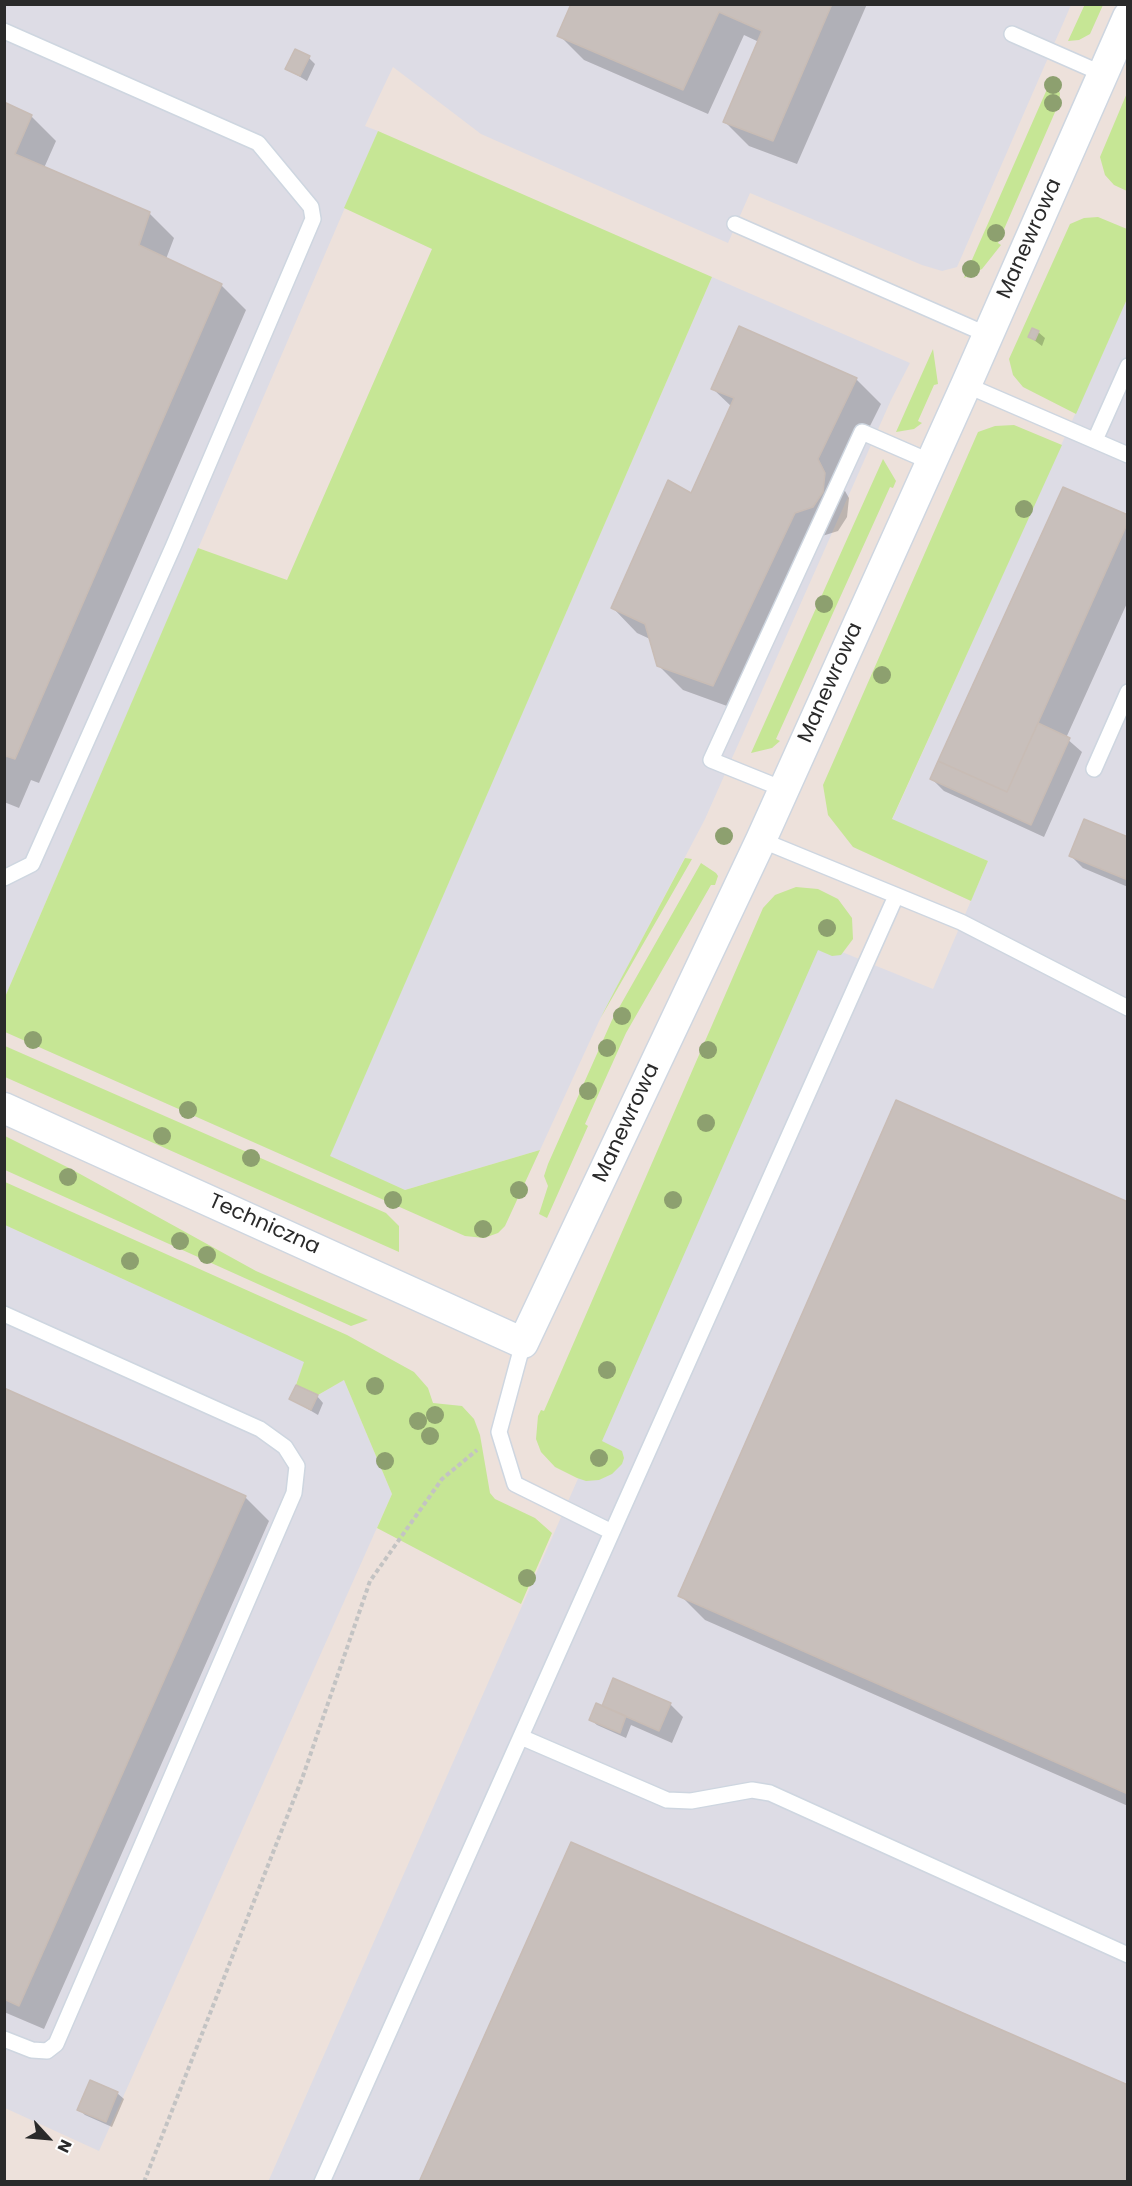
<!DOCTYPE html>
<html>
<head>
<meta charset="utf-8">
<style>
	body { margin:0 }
	#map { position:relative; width:1132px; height:2186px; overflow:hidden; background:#ede1db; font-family:Poppins,sans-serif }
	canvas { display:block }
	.frame { position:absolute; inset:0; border:6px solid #2a2a2a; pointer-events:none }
	.north { position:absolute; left:18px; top:2108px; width:60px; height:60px; -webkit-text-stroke:4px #fff; paint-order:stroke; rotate:116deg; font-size:16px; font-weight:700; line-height:24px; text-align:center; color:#2a2a2a }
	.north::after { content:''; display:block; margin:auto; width:21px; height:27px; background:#2a2a2a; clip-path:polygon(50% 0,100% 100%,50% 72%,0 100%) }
</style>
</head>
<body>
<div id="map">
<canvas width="1132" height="2186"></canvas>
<div class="frame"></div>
<div class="north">N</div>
</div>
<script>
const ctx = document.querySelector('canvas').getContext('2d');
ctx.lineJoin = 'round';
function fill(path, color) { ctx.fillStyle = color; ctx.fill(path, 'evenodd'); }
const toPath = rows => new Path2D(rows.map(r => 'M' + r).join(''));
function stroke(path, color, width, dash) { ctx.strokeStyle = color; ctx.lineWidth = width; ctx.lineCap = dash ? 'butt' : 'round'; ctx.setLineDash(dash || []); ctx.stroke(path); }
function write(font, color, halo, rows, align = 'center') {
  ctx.font = font + ' Poppins,sans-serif'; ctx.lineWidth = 4.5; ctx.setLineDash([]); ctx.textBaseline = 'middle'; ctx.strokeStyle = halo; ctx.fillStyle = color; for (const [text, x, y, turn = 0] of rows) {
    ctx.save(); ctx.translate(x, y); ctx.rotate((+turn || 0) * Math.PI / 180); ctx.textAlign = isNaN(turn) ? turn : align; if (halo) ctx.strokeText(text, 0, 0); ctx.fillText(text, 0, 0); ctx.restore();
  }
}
const industrial = toPath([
	[5,5,1071,5,957,267,942,271,922,265,750,193,728,243,481,134,393,67,365,126,378,131,5,997],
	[712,277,910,363,891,400,705,819,600,1019,540,1150,405,1190,329,1157],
	[1127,299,1127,2181,268,2182,815,941,933,989,988,861,892,820],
	[5,1225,305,1362,290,1399,311,1410,318,1395,344,1380,392,1494,99,2151,5,2108]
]);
const green = toPath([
	[1085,4,1103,5,1090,34,1079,40,1068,41],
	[1051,80,1060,93,1059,103,998,243,1001,245,982,269,964,278],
	[1127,93,1127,191,1114,185,1105,175,1100,157],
	[378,131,712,277,330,1156,405,1190,540,1150,505,1226,498,1233,484,1238,465,1236,5,1032,5,997,198,548,287,580,432,249,344,208],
	[1098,217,1127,229,1127,299,1076,414,1023,387,1013,375,1009,359,1070,224,1084,218],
	[933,349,938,384,934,385,918,421,922,423,914,429,896,432],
	[1014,425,1062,445,892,819,988,861,971,901,853,847,828,815,823,785,978,432,995,426],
	[883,459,896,481,893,488,890,487,776,739,780,741,772,748,751,753],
	[685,858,692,859,600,1019,616,988],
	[701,863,716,873,718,876,715,885,711,885,626,1033,585,1124,588,1126,547,1218,539,1214,548,1186,544,1176,548,1164,612,1020],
	[796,887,818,889,838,899,852,918,853,939,841,955,832,956,818,950,602,1441,622,1451,624,1458,622,1464,612,1474,599,1480,586,1481,577,1478,555,1467,541,1452,536,1439,538,1416,541,1410,544,1411,763,908,775,895],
	[5,1046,386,1213,399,1226,399,1252,5,1077],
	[5,1136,71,1169,256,1271,368,1320,351,1326,5,1170],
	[5,1182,347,1335,414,1372,428,1388,433,1403,462,1406,474,1419,480,1435,490,1493,495,1499,535,1518,552,1533,521,1604,377,1528,392,1494,344,1380,318,1395,296,1385,304,1362,5,1225]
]);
const shadow = toPath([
	[573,4,867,4,797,164,749,146,725,122,759,42,744,35,708,114,584,60,559,35],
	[309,58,315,64,307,81,287,69],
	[4,103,31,116,56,141,44,168,149,213,174,238,166,259,222,286,246,310,39,783,31,780,19,808,4,802],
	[1038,332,1045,338,1042,346,1030,337],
	[856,379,881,404,841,484,849,498,847,517,838,531,819,537,738,710,683,690,658,665,650,639,637,633,613,608,692,495,732,407,713,389],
	[1128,517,1128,601,1066,738,1082,752,1044,837,944,791,931,778],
	[1128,838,1128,887,1083,868,1070,855],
	[1128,1203,1128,1806,705,1620,680,1595],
	[4,1390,245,1497,269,1521,44,2029,4,2012],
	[317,1396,323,1403,318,1415,291,1399],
	[670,1704,683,1717,672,1743,631,1725,626,1738,597,1725,590,1719,602,1708],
	[117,2093,124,2099,112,2127,85,2115,79,2109]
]);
const building = toPath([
	[571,4,832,4,773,141,723,122,762,31,719,12,683,90,557,36,571,4],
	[295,49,310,56,300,76,285,69,295,49],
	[4,102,32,115,15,154,150,212,139,245,222,284,15,759,6,756,4,761,4,102],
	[739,326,857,378,818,459,825,473,823,492,813,507,795,513,713,686,657,666,645,624,611,608,668,480,691,493,734,398,711,389,739,326],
	[1032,328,1039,331,1035,340,1028,337,1032,328],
	[1063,487,1128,515,1128,522,1007,792,938,761,1063,487],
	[1038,723,1070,738,1031,825,930,779,938,761,1007,792,1038,723],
	[1084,819,1128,837,1128,880,1069,856,1084,819],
	[896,1100,1128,1202,1128,1794,678,1596,896,1100],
	[296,1385,318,1395,311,1410,289,1399,296,1385],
	[4,1388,246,1496,19,2006,4,1999,4,1388],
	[613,1678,671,1703,659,1731,602,1706,613,1678],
	[596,1703,626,1716,620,1733,589,1720,596,1703],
	[571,1842,1128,2085,1128,2182,419,2182,571,1842],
	[90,2080,118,2092,106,2122,77,2110,90,2080]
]);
const path = toPath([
	[144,2182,303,1776,370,1581,442,1479,477,1450]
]);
const service = toPath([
	[4,31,258,143,311,207,313,219,173,547,32,864,4,878],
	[1012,34,1103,74],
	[735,224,988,335],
	[966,385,1128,455],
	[1095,440,1128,366],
	[1094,769,1128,692],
	[783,789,711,760,862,432,931,462],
	[761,840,961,922,1128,1008],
	[4,1314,260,1429,285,1447,297,1466,294,1493,56,2044,47,2051,32,2050,4,2039],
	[523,1343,499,1432,515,1484,612,1532],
	[521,1737,667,1800,691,1801,752,1790,770,1793,1128,1955],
	[322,2182,896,896]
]);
const minor = toPath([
	[4,1108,523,1343,761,840,966,385,1128,17]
]);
const trees = [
	[1053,85],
	[1053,103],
	[996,233],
	[971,269],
	[1024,509],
	[824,604],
	[882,675],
	[724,836],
	[827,928],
	[622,1016],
	[33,1040],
	[607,1048],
	[708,1050],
	[588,1091],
	[188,1110],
	[706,1123],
	[162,1136],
	[251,1158],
	[68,1177],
	[519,1190],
	[393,1200],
	[673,1200],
	[483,1229],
	[180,1241],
	[207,1255],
	[130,1261],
	[607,1370],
	[375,1386],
	[435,1415],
	[418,1421],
	[430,1436],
	[599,1458],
	[385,1461],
	[527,1578]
];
const streetNames = [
	["Manewrowa",1030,239,-66],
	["Manewrowa",831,683,-66],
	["Manewrowa",627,1123,-65],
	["Techniczna",264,1225,24]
];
fill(industrial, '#dddce5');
fill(green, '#c6e695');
fill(shadow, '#0003');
fill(building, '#c8bfbb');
stroke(building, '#c8bcb5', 1.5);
stroke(service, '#ced6e0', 18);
stroke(minor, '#ced6e0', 33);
stroke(path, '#c3c3c3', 4, [4.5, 3]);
stroke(service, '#fff', 15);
stroke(minor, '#fff', 30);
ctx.fillStyle = '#8da06f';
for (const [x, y] of trees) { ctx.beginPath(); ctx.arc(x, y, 9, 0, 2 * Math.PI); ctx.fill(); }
write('21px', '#2a2a2a', '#fff', streetNames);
</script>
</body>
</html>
